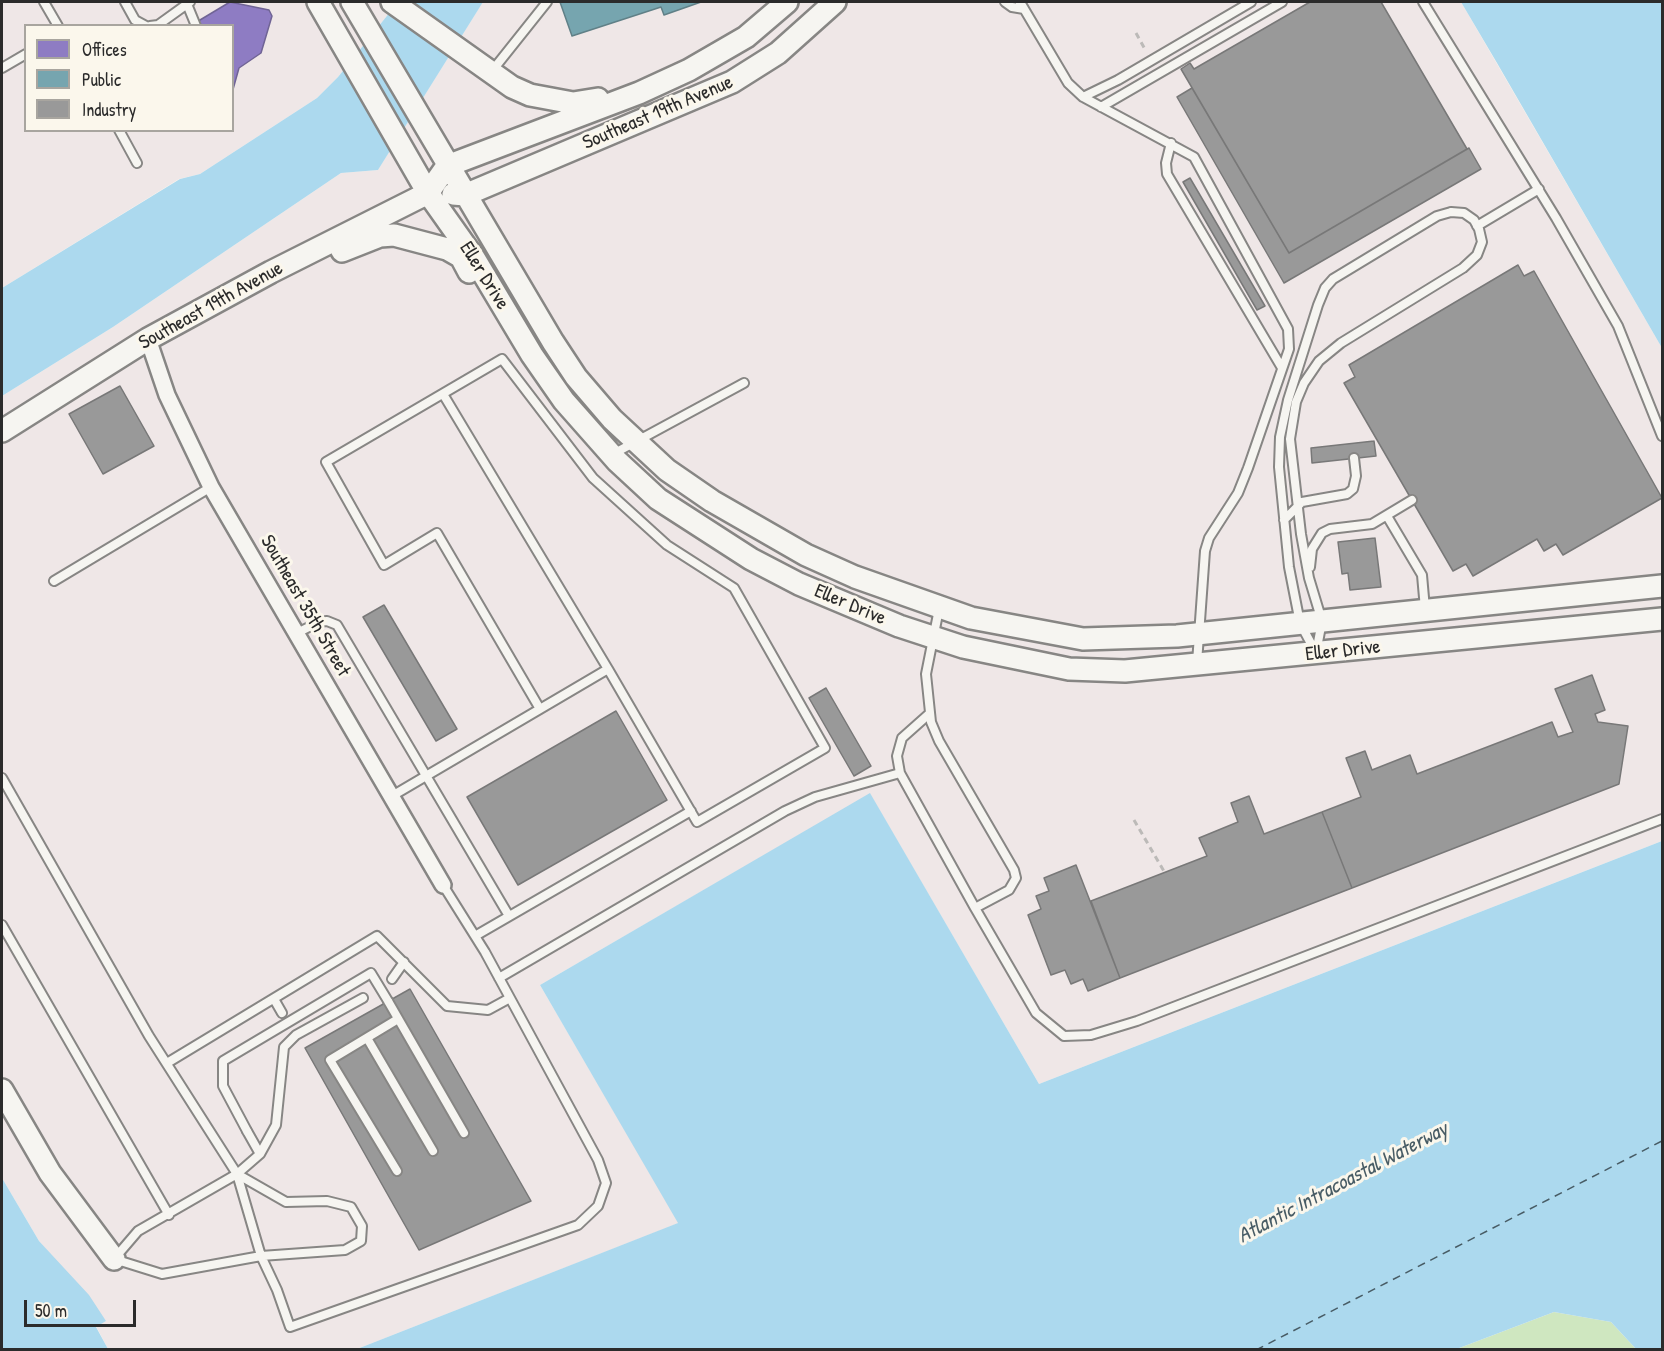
<!DOCTYPE html>
<html>
<head>
<meta charset="utf-8">
<style>
	body { margin:0 }
	#map { position:relative; width:1664px; height:1351px; overflow:hidden; background:#f8f6f0; font-family:"Patrick Hand",sans-serif }
	canvas { display:block }
	.frame { position:absolute; inset:0; border:3px solid #2b2b2b; pointer-events:none }
	.legend { position:absolute; left:24px; top:24px; width:210px; height:108px; box-sizing:border-box; background:#fbf7ec; border:2px solid #a8a59f; margin:0; padding:8px 10px; list-style:none; font-size:18px; color:#2b2b2b }
	.legend li { display:flex; align-items:center; gap:12px; height:30px }
	.legend b { width:30px; border:2px solid #a8a59f }
	.scale { position:absolute; left:24px; top:1300px; width:112px; height:27px; box-sizing:border-box; border:3px solid #2b2b2b; border-top:0; padding-left:8px; font-size:18px; line-height:21px; white-space:nowrap; color:#2b2b2b; -webkit-text-stroke:4px #fbf7ec; paint-order:stroke }
</style>
</head>
<body>
<div id="map">
<canvas width="1664" height="1351"></canvas>
<div class="frame"></div>
<ul class="legend">
<li><b style="height:16px;background:#8e7cc3"></b>Offices</li>
<li><b style="height:16px;background:#76a5af"></b>Public</li>
<li><b style="height:16px;background:#999"></b>Industry</li>
</ul>
<div class="scale">50 m</div>
</div>
<script>
const ctx = document.querySelector('canvas').getContext('2d');
ctx.lineJoin = 'round';
function fill(path, color) { ctx.fillStyle = color; ctx.fill(path, 'evenodd'); }
const toPath = rows => new Path2D(rows.map(r => 'M' + r).join(''));
function stroke(path, color, width, dash) { ctx.strokeStyle = color; ctx.lineWidth = width; ctx.lineCap = dash ? 'butt' : 'round'; ctx.setLineDash(dash || []); ctx.stroke(path); }
function write(font, color, halo, rows, align = 'center') {
  ctx.font = font + ' "Patrick Hand",sans-serif'; ctx.lineWidth = 6; ctx.setLineDash([]); ctx.textBaseline = 'middle'; ctx.strokeStyle = halo; ctx.fillStyle = color; for (const [text, x, y, turn = 0] of rows) {
    ctx.save(); ctx.translate(x, y); ctx.rotate((+turn || 0) * Math.PI / 180); ctx.textAlign = isNaN(turn) ? turn : align; if (halo) ctx.strokeText(text, 0, 0); ctx.fillText(text, 0, 0); ctx.restore();
  }
}
const built = toPath([
	[2,2,398,2,338,77,317,98,200,174,179,179,2,288],
	[26,26,232,26,232,130,26,130],
	[483,2,1461,2,1662,348,1662,841,1039,1084,870,794,540,985,679,1223,357,1349,108,1349,96,1326,106,1321,39,1241,2,1178,2,396,113,327,341,173,378,170]
]);
const green = toPath([
	[1554,1312,1611,1322,1636,1349,1454,1350]
]);
const water = toPath([
	[398,2,483,2,378,170,341,173,113,327,2,396,2,288,180,179,200,174,317,98,338,77],
	[1461,2,1662,2,1662,348,1497,63],
	[870,793,1039,1084,1662,841,1662,1349,1636,1349,1611,1322,1554,1312,1454,1350,357,1349,678,1223,540,985],
	[2,1178,39,1241,89,1295,106,1321,96,1327,108,1349,2,1349]
]);
const offices = toPath([
	[230,2,269,10,272,16,261,53,239,68,232,93,232,26,190,26,230,2]
]);
const public = toPath([
	[560,2,701,2,664,15,661,7,572,36,560,2]
]);
const industry = toPath([
	[1310,2,1381,2,1467,149,1289,253,1181,69,1190,63,1194,69,1310,2],
	[1192,88,1289,253,1469,148,1481,169,1284,283,1177,97,1192,88],
	[1190,178,1265,306,1257,310,1183,182,1190,178],
	[1518,265,1524,276,1534,271,1662,498,1563,555,1556,544,1544,551,1537,539,1473,576,1466,564,1453,571,1344,383,1355,377,1349,365,1518,265],
	[120,386,154,446,103,474,69,414,120,386],
	[1374,441,1376,456,1312,463,1311,448,1374,441],
	[1375,538,1381,587,1350,590,1348,573,1342,574,1338,542,1375,538],
	[384,605,457,729,436,741,363,617,384,605],
	[1592,675,1605,710,1595,714,1598,722,1628,726,1619,784,1352,888,1322,812,1361,797,1346,758,1365,751,1372,770,1410,755,1417,774,1552,722,1558,737,1573,732,1555,689,1592,675],
	[826,688,871,766,854,776,809,698,826,688],
	[616,711,667,800,518,885,467,797,616,711],
	[1249,796,1264,834,1322,812,1352,888,1120,978,1091,901,1207,856,1199,838,1238,822,1231,803,1249,796],
	[1076,865,1120,978,1088,991,1083,979,1071,984,1065,970,1051,975,1028,915,1041,909,1036,896,1049,891,1044,878,1076,865],
	[410,989,531,1201,419,1250,305,1048,410,989]
]);
const ferry = toPath([
	[1256,1350,1662,1141]
]);
const path = toPath([
	[1136,33,1146,51],
	[1134,820,1165,873]
]);
const lane = toPath([
	[44,2,58,26],
	[125,2,135,20,146,26],
	[1005,2,1012,7,1024,9],
	[1020,2,1068,83,1083,97,1194,157,1288,329,1289,349,1248,468,1238,493,1209,538,1205,551,1197,663],
	[1423,2,1556,218,1618,326,1662,436],
	[187,4,196,26],
	[150,26,158,25,190,2],
	[2,68,26,54],
	[492,71,547,2],
	[1083,97,1118,80,1251,2],
	[1101,107,1282,2],
	[119,130,137,163],
	[1171,143,1166,163,1167,174,1282,368],
	[1451,212,1464,213,1474,220,1479,229,1482,242,1477,255,1463,268,1341,343,1319,361,1304,383,1296,402,1290,439,1301,534,1309,578,1322,621,1316,653,1300,623,1289,567,1279,467,1280,437,1288,400,1318,305,1325,288,1333,279,1437,216,1451,212],
	[1477,226,1539,189],
	[443,394,608,669],
	[613,454,744,383],
	[1387,516,1422,575,1425,609],
	[1284,520,1302,502,1347,494,1353,489,1356,476,1354,458],
	[1310,567,1312,549,1322,533,1330,529,1372,524,1412,500],
	[54,581,211,487],
	[939,609,926,674,931,722,939,741,1014,870,1016,878,1009,890,975,908,1036,1013,1064,1036,1091,1035,1137,1021,1662,819],
	[297,633,319,622,327,621,337,625,509,916],
	[929,714,902,738,897,756,900,773,975,908],
	[2,778,149,1036,237,1174,261,1256,277,1290,290,1327,578,1225,598,1206,606,1183,598,1160,485,952,443,885],
	[392,796,540,709,608,669,697,822,825,748,734,588,667,545,593,478,502,359,326,462,384,565,437,533,540,709],
	[2,925,169,1215],
	[475,936,691,811],
	[499,978,785,811,815,797,900,773],
	[392,979,404,962],
	[274,999,282,1013],
	[388,1001,464,1133],
	[367,1038,433,1151],
	[167,1063,377,936,447,1006,488,1010,510,998],
	[247,1131,260,1154],
	[397,1171,330,1060,398,1019],
	[237,1174,286,1202,327,1201,351,1207,362,1226,361,1241,345,1250,261,1256,162,1274,114,1259,138,1231,237,1174,260,1154,276,1125,284,1047,296,1035,363,998]
]);
const street = toPath([
	[148,339,167,395,211,487,443,885]
]);
const secondary = toPath([
	[318,2,428,193,474,258,532,355,564,401,617,461,658,499,751,559,799,584,899,626,963,647,1069,669,1125,671,1662,619],
	[352,2,553,342,576,377,612,419,667,470,712,501,806,555,855,577,971,618,1083,639,1177,636,1662,586],
	[392,2,512,87,530,95,573,103,598,99],
	[453,194,465,195,732,82,778,53,835,2],
	[342,251,380,236,394,235,447,249,461,257,469,272],
	[2,431,148,339,271,272,428,193,447,166,639,93,689,70,746,37,787,2],
	[2,1090,50,1173,114,1259]
]);
const laneBridge = toPath([
	[247,1131,223,1086,223,1061,371,973,388,1001]
]);
const streetNames = [
	["Southeast 19th Avenue",658,113,-23],
	["Eller Drive",484,276,58],
	["Southeast 19th Avenue",211,306,-29],
	["Eller Drive",850,605,23],
	["Southeast 35th Street",305,606,60],
	["Eller Drive",1343,651,-6]
];
const waterNames = [
	["Atlantic Intracoastal Waterway",1343,1183,-28]
];
fill(built, '#efe7e7');
fill(green, '#cfe7c0');
fill(water, '#acd9ee');
fill(offices, '#8e7cc3');
stroke(offices, '#706495', 1.5);
fill(public, '#76a5af');
stroke(public, '#608087', 1.5);
fill(industry, '#999');
stroke(industry, '#787878', 1.5);
stroke(ferry, '#485c65', 1.5, [8, 6]);
stroke(lane, '#878684', 12);
stroke(street, '#878684', 20);
stroke(secondary, '#878684', 26);
stroke(path, '#bcbab8', 3, [6, 4.5]);
stroke(lane, '#f6f5f1', 8);
stroke(street, '#f6f5f1', 15);
stroke(secondary, '#f6f5f1', 21);
stroke(laneBridge, '#878684', 12, []);
stroke(laneBridge, '#f6f5f1', 8);
write('20px', '#2b2b2b', '#fbf7ec', streetNames);
write('italic 21px', '#485c65', '#fbf7ec', waterNames);
</script>
</body>
</html>
